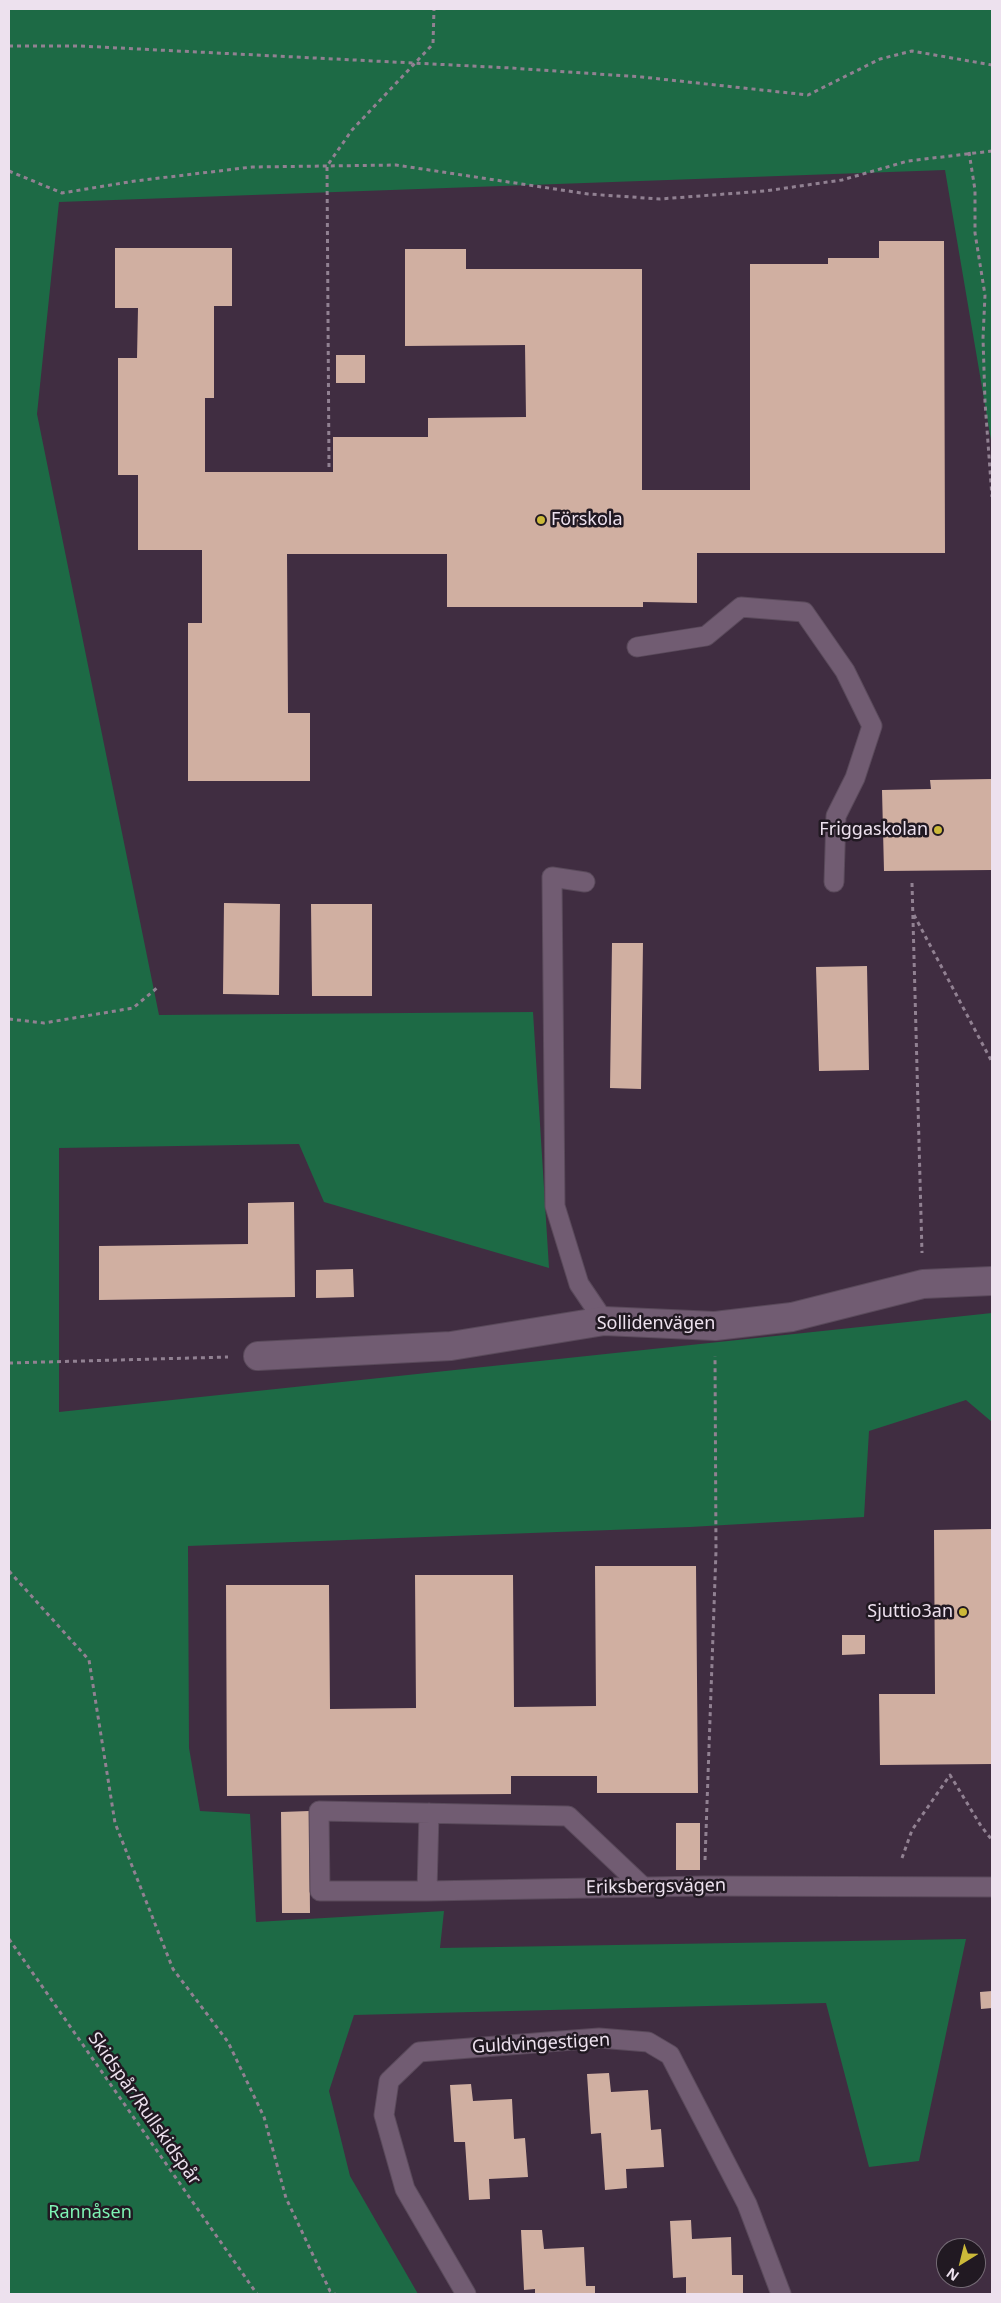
<!DOCTYPE html>
<html>
<head>
<meta charset="utf-8">
<style>
	body { margin:0 }
	#map { position:relative; width:1001px; height:2303px; overflow:hidden; background:#402d41; font-family:"Noto Sans",sans-serif }
	canvas { display:block }
	.frame { position:absolute; inset:0; border:10px solid #ede1ee; pointer-events:none }
	.north { position:absolute; left:936px; top:2238px; width:50px; height:50px; box-sizing:border-box; background:#211922; border:1px solid #736974; border-radius:50%; rotate:216deg; font-size:14px; font-weight:700; line-height:20px; text-align:center; color:#ede1ee }
	.north::after { content:''; display:block; margin:auto; width:18px; height:22px; background:#ccb939; clip-path:polygon(50% 0,100% 100%,50% 72%,0 100%) }
</style>
</head>
<body>
<div id="map">
<canvas width="1001" height="2303"></canvas>
<div class="frame"></div>
<div class="north">N</div>
</div>
<script>
const ctx = document.querySelector('canvas').getContext('2d');
ctx.lineJoin = 'round';
function fill(path, color) { ctx.fillStyle = color; ctx.fill(path, 'evenodd'); }
const toPath = rows => new Path2D(rows.map(r => 'M' + r).join(''));
function stroke(path, color, width, dash) { ctx.strokeStyle = color; ctx.lineWidth = width; ctx.lineCap = dash ? 'butt' : 'round'; ctx.setLineDash(dash || []); ctx.stroke(path); }
function write(font, color, halo, rows, align = 'center') {
  ctx.font = font + ' "Noto Sans",sans-serif'; ctx.lineWidth = 5; ctx.setLineDash([]); ctx.textBaseline = 'middle'; ctx.strokeStyle = halo; ctx.fillStyle = color; for (const [text, x, y, turn = 0] of rows) {
    ctx.save(); ctx.translate(x, y); ctx.rotate((+turn || 0) * Math.PI / 180); ctx.textAlign = isNaN(turn) ? turn : align; if (halo) ctx.strokeText(text, 0, 0); ctx.fillText(text, 0, 0); ctx.restore();
  }
}
const green = toPath([
	[9,9,992,9,992,446,945,170,59,202,37,414,159,1015,533,1012,549,1268,324,1202,299,1144,59,1148,59,1412,992,1313,992,1422,966,1400,869,1431,864,1517,690,1527,188,1546,189,1748,200,1811,250,1814,256,1922,444,1911,440,1948,966,1939,919,2161,869,2167,826,2003,354,2015,329,2091,350,2176,418,2294,9,2294]
]);
const building = toPath([
	[879,241,944,241,945,553,697,553,697,603,643,602,643,607,447,607,447,554,287,554,288,713,310,713,310,781,188,781,188,623,202,623,202,550,138,550,138,475,118,475,118,358,137,358,138,308,115,308,115,248,232,248,232,306,214,306,214,398,205,398,205,472,333,472,333,437,428,437,428,418,526,417,525,345,405,346,405,249,466,249,466,269,642,269,642,490,750,490,750,264,828,264,828,258,879,258],
	[336,355,365,355,365,383,336,383],
	[992,779,992,870,884,871,882,790,931,789,930,780],
	[224,903,280,904,279,995,223,994],
	[311,904,372,904,372,996,312,996],
	[612,943,643,943,641,1089,610,1088],
	[867,966,869,1070,819,1071,816,967],
	[294,1202,295,1297,99,1300,99,1246,248,1244,248,1203],
	[353,1269,354,1297,316,1298,316,1270],
	[992,1529,992,1764,880,1765,879,1694,935,1694,934,1530],
	[595,1566,696,1566,698,1793,597,1793,597,1776,511,1776,511,1794,227,1796,226,1585,329,1585,330,1709,416,1708,415,1575,513,1575,514,1707,596,1706],
	[842,1635,865,1635,865,1654,842,1655],
	[309,1811,310,1913,282,1913,281,1812],
	[676,1823,700,1823,700,1870,676,1870],
	[992,1991,992,2008,981,2009,980,1992],
	[609,2073,611,2092,648,2090,651,2130,661,2129,664,2167,626,2169,627,2188,605,2190,601,2133,591,2134,587,2074],
	[471,2084,473,2101,512,2099,514,2139,525,2138,528,2177,489,2179,490,2199,469,2200,465,2142,454,2142,450,2085],
	[691,2220,692,2239,731,2237,732,2275,743,2275,743,2294,686,2294,686,2277,673,2278,670,2221],
	[521,2230,542,2230,544,2249,584,2247,586,2286,595,2286,595,2294,535,2294,535,2289,524,2290]
]);
const path = toPath([
	[9,46,80,46,511,68,642,77,808,95,880,59,912,51,992,65],
	[969,152,975,190,975,233,985,295,983,338,985,402,992,497],
	[9,171,62,193,135,181,252,167,396,165,588,194,660,199,765,191,842,180,908,161,992,151],
	[329,467,327,166,352,130,433,44,434,9],
	[912,883,922,1253],
	[914,915,992,1062],
	[9,1019,44,1023,133,1008,157,988],
	[9,1363,228,1357],
	[9,1571,89,1660,115,1823,173,1969,228,2042,264,2117,286,2198,330,2291,335,2294],
	[902,1858,912,1830,950,1775,981,1826,992,1840],
	[705,1860,716,1551,715,1356],
	[9,1939,257,2294]
]);
const service = toPath([
	[637,647,706,636,741,607,804,612,845,671,872,726,855,778,836,816,834,882],
	[585,882,552,877,555,1206,579,1284,604,1321],
	[643,1887,568,1816,319,1811,320,1891,427,1891,704,1886,992,1887],
	[427,1891,429,1813],
	[466,2294,405,2189,384,2115,389,2081,419,2052,599,2038,648,2042,670,2055,747,2204,781,2294]
]);
const minor = toPath([
	[258,1356,451,1346,604,1321,715,1326,792,1317,923,1284,992,1281]
]);
const markers = [
	[541,520,5,"#ccb939"],
	[938,830,5,"#ccb939"],
	[963,1612,5,"#ccb939"]
];
const poiNames = [
	["Förskola",551,520,"left"],
	["Friggaskolan",928,830],
	["Sjuttio3an",953,1612]
];
const streetNames = [
	["Sollidenvägen",656,1324],
	["Eriksbergsvägen",656,1887,-1],
	["Guldvingestigen",541,2044,-3],
	["Skidspår/Rullskidspår",144,2109,55]
];
const parkNames = [
	["Rannåsen",90,2213]
];
fill(green, '#1d6a45');
fill(building, '#d0afa1');
stroke(service, '#5a4a5b', 21);
stroke(minor, '#5a4a5b', 30);
stroke(path, '#918192', 3, [4, 4]);
stroke(service, '#715c72', 19);
stroke(minor, '#715c72', 28);
for (const [x, y, r, color] of markers) { const dot = new Path2D(); dot.arc(x, y, r, 0, 2 * Math.PI); ctx.fillStyle = color; ctx.fill(dot); stroke(dot, '#211922', 2); }
write('18px', '#ede1ee', '#211922', poiNames, 'right');
write('18px', '#ede1ee', '#211922', streetNames);
write('18px', '#7ef3b4', '#211922', parkNames);
</script>
</body>
</html>
